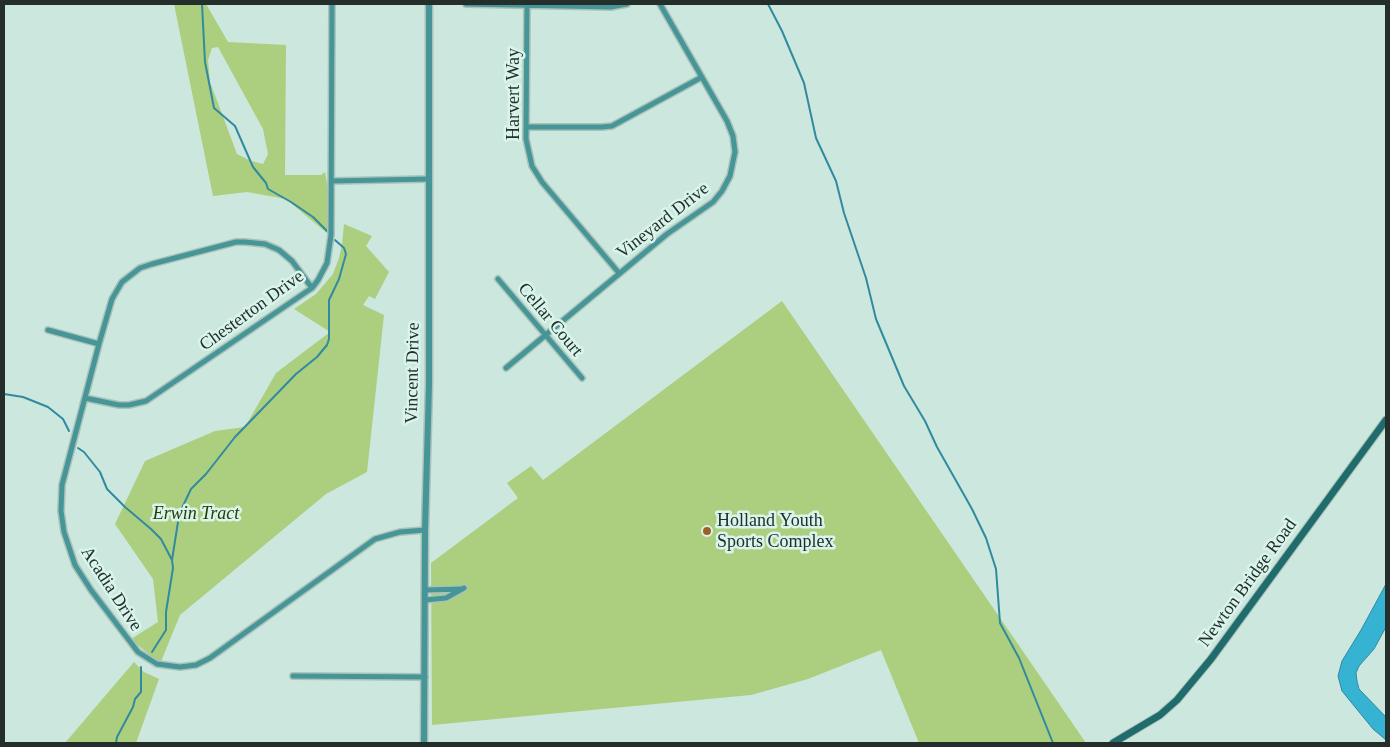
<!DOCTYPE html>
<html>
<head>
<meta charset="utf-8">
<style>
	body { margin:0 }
	#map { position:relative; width:1390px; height:747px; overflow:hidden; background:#cbe7de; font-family:Georgia,serif }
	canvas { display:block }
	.frame { position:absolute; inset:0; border:5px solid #242e2b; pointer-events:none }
</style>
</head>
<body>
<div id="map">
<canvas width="1390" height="747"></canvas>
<div class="frame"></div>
</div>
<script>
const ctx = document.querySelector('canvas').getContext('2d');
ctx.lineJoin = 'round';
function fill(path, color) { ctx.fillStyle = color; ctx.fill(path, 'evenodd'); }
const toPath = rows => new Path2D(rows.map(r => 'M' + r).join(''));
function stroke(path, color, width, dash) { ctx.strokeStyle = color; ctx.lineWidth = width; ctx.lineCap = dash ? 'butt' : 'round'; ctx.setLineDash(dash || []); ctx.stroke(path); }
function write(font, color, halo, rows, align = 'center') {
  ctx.font = font + ' Georgia,serif'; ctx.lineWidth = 5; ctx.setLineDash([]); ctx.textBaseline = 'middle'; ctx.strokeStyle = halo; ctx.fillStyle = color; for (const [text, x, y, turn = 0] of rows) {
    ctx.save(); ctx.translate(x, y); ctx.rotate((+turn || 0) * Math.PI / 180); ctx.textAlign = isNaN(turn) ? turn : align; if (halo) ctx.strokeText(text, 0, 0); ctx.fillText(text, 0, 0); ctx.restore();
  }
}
const green = toPath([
	[174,4,206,4,228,42,286,45,285,175,321,175,325,172,328,189,328,234,286,199,247,192,213,196],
	[218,47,263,129,268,154,263,164,251,161,237,154,210,82,208,60,212,48],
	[344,224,372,236,366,246,389,272,375,299,369,296,363,305,384,315,367,472,326,494,180,615,160,664,131,639,158,622,153,579,115,524,145,461,215,431,245,427,276,373,330,332,294,309,316,294,333,274,339,258,342,245],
	[782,301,1086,743,919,743,881,650,808,679,751,695,432,725,431,563,518,498,507,483,531,466,543,480],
	[134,662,144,672,159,679,136,743,65,743]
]);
const water = toPath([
	[1386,584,1386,627,1374,649,1359,666,1356,673,1357,681,1359,689,1386,717,1386,740,1373,729,1342,691,1338,676,1342,661,1361,630,1386,584]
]);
const stream = toPath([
	[202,4,205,62,214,108,235,126,253,167,266,183,268,189,291,202,313,217,328,232],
	[768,4,782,31,804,83,816,138,836,181,844,213,866,278,876,319,904,386,925,421,937,447,972,509,986,538,996,569,1000,623,1019,658,1053,743],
	[4,394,23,397,48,407,63,419,69,431],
	[78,448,84,452,100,472,107,489,125,507,151,529,161,539,172,560],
	[152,652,166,630,166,612,173,568,172,560,178,522,182,508,191,489,206,474,235,437,296,374,317,357,327,345,329,339,329,300,339,279,346,254,344,248,335,240],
	[116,743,117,737,133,707,135,699,141,692,141,667]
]);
const minor = toPath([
	[466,4,611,7,627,4],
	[527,4,526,139,532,166,542,182,619,273],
	[527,127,602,127,612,126,702,77],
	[332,181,429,179],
	[498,279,582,378],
	[312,288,292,261,279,250,265,244,245,242,236,242,152,264,140,268,122,282,112,299,99,344,62,485,61,511,64,532,75,565,91,590,138,652,157,664,180,667,196,665,210,658,375,539,400,532,425,530],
	[48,330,99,344],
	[506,368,667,234,713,202,722,191,730,176,735,152,733,136,727,121,660,4],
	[85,398,119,405,129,405,146,401,306,292,312,288,318,280,327,263,331,235,332,4],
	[425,590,461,589],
	[425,600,446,598,464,588],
	[293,676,425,677]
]);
const tertiary = toPath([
	[424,743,425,530,429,385,429,4]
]);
const secondary = toPath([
	[1113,743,1160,715,1177,700,1211,659,1386,420]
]);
const markers = [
	[707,531,5,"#9e5f26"]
];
const streetNames = [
	["Harvert Way",514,94,-90],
	["Vineyard Drive",663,221,-38],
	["Chesterton Drive",252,311,-36],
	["Cellar Court",550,320,50],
	["Vincent Drive",413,373,-89],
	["Newton Bridge Road",1248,583,-54],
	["Acadia Drive",111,589,57]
];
const parkNames = [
	["Erwin Tract",196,514]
];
const poiNames = [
	["Holland Youth",717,521],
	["Sports Complex",717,542]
];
fill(green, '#abcf7e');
fill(water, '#36b2d2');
stroke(water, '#318aa0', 1);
stroke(stream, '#318aa0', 2);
stroke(minor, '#aac2ba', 8);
stroke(tertiary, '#aac2ba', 9);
stroke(secondary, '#aac2ba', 9);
stroke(minor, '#469698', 5);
stroke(tertiary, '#469698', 6);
stroke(secondary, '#206b6c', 7);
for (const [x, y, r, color] of markers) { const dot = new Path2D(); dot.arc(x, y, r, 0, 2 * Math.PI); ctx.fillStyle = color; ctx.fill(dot); stroke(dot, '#d8f4eb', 2); }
write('18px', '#242e2b', '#d8f4eb', streetNames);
write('italic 18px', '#273c00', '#d8f4eb', parkNames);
write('18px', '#242e2b', '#d8f4eb', poiNames, 'left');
</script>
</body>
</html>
